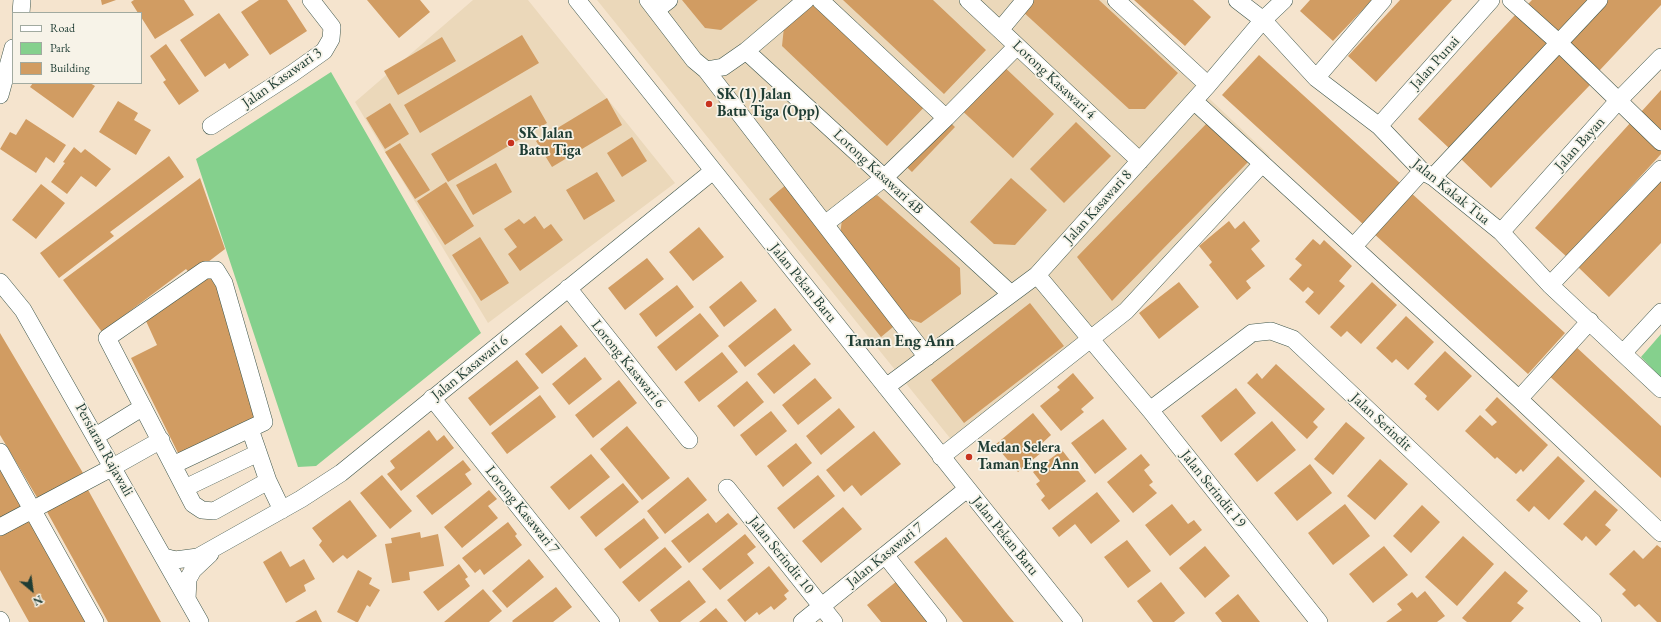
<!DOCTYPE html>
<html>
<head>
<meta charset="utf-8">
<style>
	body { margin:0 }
	#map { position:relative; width:1661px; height:622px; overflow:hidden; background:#f5e4ce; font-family:"EB Garamond",serif }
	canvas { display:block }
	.legend { position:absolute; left:12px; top:12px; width:130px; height:72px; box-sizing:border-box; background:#f7f3e8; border:1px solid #a1aaa0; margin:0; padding:5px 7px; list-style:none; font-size:12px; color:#1f3d34 }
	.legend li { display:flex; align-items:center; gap:8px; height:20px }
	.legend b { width:20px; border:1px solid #a1aaa0 }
	.north { position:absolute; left:12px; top:570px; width:40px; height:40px; -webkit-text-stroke:3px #f7f3e8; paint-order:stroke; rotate:151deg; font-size:11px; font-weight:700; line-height:16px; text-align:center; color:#1f3d34 }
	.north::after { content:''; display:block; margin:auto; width:14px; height:18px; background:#1f3d34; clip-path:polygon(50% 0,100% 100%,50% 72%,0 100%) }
</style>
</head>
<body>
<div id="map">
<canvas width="1661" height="622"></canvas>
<ul class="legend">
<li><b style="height:5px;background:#fff"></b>Road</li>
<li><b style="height:11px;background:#85d08d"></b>Park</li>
<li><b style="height:11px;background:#d19c62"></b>Building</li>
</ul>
<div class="north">N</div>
</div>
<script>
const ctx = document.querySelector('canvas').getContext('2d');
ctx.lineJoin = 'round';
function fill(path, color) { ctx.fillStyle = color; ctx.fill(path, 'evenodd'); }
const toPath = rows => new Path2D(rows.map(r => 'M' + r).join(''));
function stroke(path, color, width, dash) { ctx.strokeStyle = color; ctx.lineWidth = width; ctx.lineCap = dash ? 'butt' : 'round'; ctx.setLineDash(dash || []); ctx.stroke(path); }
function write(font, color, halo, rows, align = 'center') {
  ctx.font = font + ' "EB Garamond",serif'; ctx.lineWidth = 3.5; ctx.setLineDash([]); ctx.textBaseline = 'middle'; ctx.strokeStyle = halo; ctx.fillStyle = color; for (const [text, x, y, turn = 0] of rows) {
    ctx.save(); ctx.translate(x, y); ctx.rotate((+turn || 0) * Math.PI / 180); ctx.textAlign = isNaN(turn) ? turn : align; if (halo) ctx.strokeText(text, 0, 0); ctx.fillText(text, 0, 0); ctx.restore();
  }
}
const built = toPath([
	[473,0,528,0,675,183,488,323,355,102],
	[597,0,1105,0,1270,156,1128,319,958,448]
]);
const green = toPath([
	[331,72,481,333,316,466,298,467,196,159],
	[1661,334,1661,378,1641,357]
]);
const building = toPath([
	[101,0,116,0,102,5],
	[134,0,184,0,194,15,155,39,141,17,141,13,138,13,131,2],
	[259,0,287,0,307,31,270,55,241,12],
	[367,0,420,0,430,12,399,38],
	[682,0,758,0,721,30,705,28],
	[815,0,930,101,887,146,782,46,784,27],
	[843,0,933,0,986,50,944,94],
	[1030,0,1099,0,1178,73,1145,109,1129,109,1021,10],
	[1134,0,1193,0,1211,17,1185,46],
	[1310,0,1372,0,1333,41,1300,11],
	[1400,0,1452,0,1376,82,1348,56],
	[1532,0,1589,0,1559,33,1527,5],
	[1607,0,1661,0,1661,5,1599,71,1567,41],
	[219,13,249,55,229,69,225,63,205,77,180,40],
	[1517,13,1549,42,1450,149,1418,119],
	[522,35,539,63,420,133,404,105],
	[442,37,456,61,398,95,384,71],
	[166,44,199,91,179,105,163,82,166,80,150,56],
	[1558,54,1590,85,1491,188,1459,157],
	[1259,55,1401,184,1364,225,1222,95],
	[998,61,1054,114,1013,158,956,105],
	[33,83,90,83,95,86,73,118,30,87],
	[1661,90,1661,130,1641,112],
	[531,95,547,123,448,182,431,154],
	[607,98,622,125,552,167,536,141],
	[118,101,138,113,134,120,151,130,136,155,99,132],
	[390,103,409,134,385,149,366,118],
	[940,113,955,127,912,172,897,158],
	[26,119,66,145,54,163,46,157,36,173,0,149,10,132,16,135],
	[1632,121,1661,147,1661,154,1567,257,1535,228],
	[1076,122,1111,156,1064,203,1030,169],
	[1208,122,1249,161,1112,301,1077,257],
	[632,137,647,161,622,177,607,153],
	[400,143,430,190,415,199,385,152],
	[74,147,81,153,85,149,111,169,96,187,81,176,67,194,51,182,65,163,63,162],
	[169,156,184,177,110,232,114,236,59,278,40,253],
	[496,163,512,192,473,215,456,185],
	[597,172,615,201,584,220,566,190],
	[200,178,225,249,191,275,186,269,102,332,63,280],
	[1011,178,1047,210,1015,245,994,244,970,222],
	[1661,181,1661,243,1609,297,1578,267],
	[446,182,474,226,445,245,417,201],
	[41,184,65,203,36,239,12,220],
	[787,184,899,322,881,337,769,199],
	[1409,191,1565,333,1528,374,1372,232],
	[877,195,960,268,961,294,921,323,904,317,839,241,842,220],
	[535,216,544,229,551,224,563,240,520,271,508,254,517,247,504,229,519,219,524,224],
	[1229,221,1235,229,1244,221,1260,241,1251,249,1265,266,1246,281,1251,288,1237,300,1209,265,1212,262,1199,246],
	[699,227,724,257,693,281,669,252],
	[480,237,509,283,481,301,452,255],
	[1313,239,1320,245,1324,240,1352,266,1339,281,1345,286,1319,315,1305,302,1314,292,1308,287,1303,292,1289,279,1302,265,1295,259],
	[647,258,664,279,625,310,608,288],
	[214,275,249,347,235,354,258,401,250,405,259,423,182,461,131,358,157,345,146,321,136,309],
	[741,281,757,301,724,327,709,307],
	[1179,282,1199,307,1159,339,1139,313],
	[1372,282,1397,305,1361,344,1347,331,1341,337,1330,327],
	[677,285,694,307,656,337,639,314],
	[1030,303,1064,346,964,423,931,380],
	[775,308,792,330,745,367,728,346],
	[700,313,719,336,676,371,657,347],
	[1406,316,1434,342,1408,370,1396,359,1392,363,1376,348],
	[561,325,578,346,542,374,525,354],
	[0,333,83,473,38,499,0,435],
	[794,344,811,364,774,394,757,374],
	[1573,344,1661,426,1661,478,1546,373],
	[1445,351,1472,376,1438,411,1425,399,1427,396,1414,384],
	[722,352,738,372,699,402,684,382],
	[585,357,602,379,569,405,552,384],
	[517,360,539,388,490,426,468,398],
	[1276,364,1325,409,1313,422,1318,427,1307,439,1247,383,1257,373,1262,379],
	[1073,373,1094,398,1081,409,1084,412,1061,431,1040,406,1060,390,1057,387],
	[815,378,832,398,798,425,782,405],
	[619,380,637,403,593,438,575,415],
	[747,381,764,402,734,427,717,406],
	[1236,388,1256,413,1221,442,1201,416],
	[540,395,556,417,507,454,491,433],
	[1497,397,1548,445,1523,472,1521,469,1516,474,1497,457,1495,459,1465,431,1480,415,1492,426,1497,422,1485,410],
	[839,408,855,427,821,455,806,436],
	[771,411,787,431,756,456,740,435],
	[1033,413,1051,435,1038,447,1042,452,1018,472,995,445],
	[1103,419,1127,449,1095,474,1071,443],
	[1272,421,1296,450,1257,482,1234,454],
	[1346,422,1365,438,1333,475,1314,459],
	[627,426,670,478,642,500,600,449],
	[429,430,437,441,444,435,454,448,401,491,387,474,395,468,390,461],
	[874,431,901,464,861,496,852,485,844,492,826,470],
	[796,443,812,463,783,487,767,466],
	[1062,450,1086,481,1049,510,1041,500,1045,496,1036,484,1040,481,1033,472],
	[591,454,610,477,569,510,550,487],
	[1141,454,1150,465,1144,470,1153,482,1149,485,1157,493,1133,513,1107,482],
	[1558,456,1585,481,1549,520,1534,506,1529,512,1516,500],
	[1380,459,1408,484,1375,520,1347,496],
	[463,460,471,470,465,474,472,484,432,515,416,496],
	[1310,464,1332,493,1297,521,1274,493],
	[0,468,22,507,0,520],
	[382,475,412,511,390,529,360,493],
	[818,475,835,496,794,529,777,508],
	[688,477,707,500,665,534,647,511],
	[623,483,639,502,596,537,580,517],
	[87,488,161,622,108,622,46,510],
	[489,490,497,499,488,506,498,518,462,548,444,527],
	[1595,490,1618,510,1605,525,1611,530,1596,546,1586,536,1582,541,1563,524],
	[1097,492,1120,521,1091,544,1075,524,1059,537,1052,528],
	[350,500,377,536,347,559,343,555,333,563,319,545,322,541,312,528],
	[1172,504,1188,524,1194,520,1202,530,1170,556,1145,525],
	[1345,504,1370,536,1333,565,1308,533],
	[1422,505,1440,522,1411,553,1393,536],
	[843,507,862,529,821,563,802,541],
	[708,513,716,523,728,513,738,524,689,563,671,541],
	[644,518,659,538,620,569,604,549],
	[28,519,86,622,29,622,0,570,0,534],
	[508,522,517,534,515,536,522,545,484,575,480,569,475,573,462,558],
	[420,532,421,538,438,534,444,566,409,572,410,580,392,583,385,544,392,543,391,538],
	[745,534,756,547,747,554,754,563,720,590,702,569],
	[1463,536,1494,564,1457,606,1425,577],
	[946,537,1008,615,1014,622,963,622,914,562],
	[1127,540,1151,571,1128,588,1104,557],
	[1657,545,1661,548,1661,622,1657,622,1639,604,1635,607,1622,594,1626,590,1609,574,1634,550,1643,559],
	[1205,546,1230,576,1205,598,1179,568],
	[1384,546,1408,575,1373,603,1349,574],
	[665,547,682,567,639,602,622,582],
	[281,551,290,567,304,559,315,579,304,585,306,591,286,603,263,562],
	[529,559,544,577,507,608,492,591],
	[459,564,468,577,465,579,470,586,438,611,423,592],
	[769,566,789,591,784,595,787,599,774,610,771,606,759,615,757,612,745,622,727,600],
	[358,570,372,578,369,584,380,590,370,607,367,605,358,622,356,622,337,612],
	[1505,571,1528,591,1517,603,1524,608,1511,622,1467,622,1462,618],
	[689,580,706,602,680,622,659,622,650,610],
	[897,581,931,622,881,622,867,605],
	[1161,582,1185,613,1174,622,1153,622,1137,601],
	[556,587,572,607,553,622,513,622,512,621],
	[483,589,502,611,489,622,444,622],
	[1425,591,1445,616,1437,622,1386,622,1402,610,1397,604,1412,592,1417,598],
	[1238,594,1260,622,1222,622,1215,613],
	[716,608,728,622,699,622],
	[316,610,322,622,295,622]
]);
const minor = toPath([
	[577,0,1074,622],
	[648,0,694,60,706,70,927,357],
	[820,0,946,118],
	[968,0,1140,161],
	[1116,0,1208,85],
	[1237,0,1263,20,1316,78,1379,126,1422,171,1433,177,1501,232,1550,285,1661,389],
	[1511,0,1558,42,1661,142],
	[656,10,669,0],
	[21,13,22,0],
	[1000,30,1025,0],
	[746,51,1011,294],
	[706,70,723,67,746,51,806,0],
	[1316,78,1383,0],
	[0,95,13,48],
	[1194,101,1519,399,1661,533],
	[211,126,293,73,324,51,331,39,332,27,311,0],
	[1379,126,1491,0],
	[1433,177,1599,0],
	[825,224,884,178,946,118,1017,46],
	[1501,232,1618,101,1661,57],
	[1353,247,1422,171],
	[1037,275,1150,410,1319,622],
	[0,282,23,310,200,622],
	[1550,285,1661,169],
	[568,288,689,440],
	[1623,353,1661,312],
	[886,387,1037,275,1208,85,1263,20,1284,0],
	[432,398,611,622],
	[1519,399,1590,321],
	[1150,410,1252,333,1271,331,1293,339,1593,622],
	[250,429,268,481,282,510],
	[96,436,143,407],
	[0,452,95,622],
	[941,457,1126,311,1262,164],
	[173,465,264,422,224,283,216,270,205,270,107,338,193,504,202,510,214,511,268,481],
	[185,488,258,453],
	[727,488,834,622],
	[0,527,113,467,161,440],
	[885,555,938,622],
	[164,557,175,560,198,557,301,499,341,473,713,171],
	[187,599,188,579,193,570,210,554],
	[0,620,1,622],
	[802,622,967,489]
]);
const markers = [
	[709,104,4,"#c8321e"],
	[511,143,4,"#c8321e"],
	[969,457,4,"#c8321e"]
];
const streetNames = [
	["Jalan Punai",1435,63,-48],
	["Jalan Kasawari 3",282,78,-35],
	["Lorong Kasawari 4",1054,80,43],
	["Jalan Bayan",1580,144,-48],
	["Lorong Kasawari 4B",878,172,43],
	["Jalan Kakak Tua",1451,192,39],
	["Jalan Kasawari 8",1098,207,-48],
	["Jalan Pekan Baru",803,283,51],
	["Lorong Kasawari 6",628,364,51],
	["Jalan Kasawari 6",470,368,-39],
	["Jalan Serindit",1381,422,43],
	["Persiaran Rajawali",104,450,61],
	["Jalan Serindit 19",1213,489,51],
	["Lorong Kasawari 7",522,510,51],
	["Jalan Pekan Baru",1005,536,51],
	["Jalan Serindit 10",781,555,51],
	["Jalan Kasawari 7",885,555,-39]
];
const poiNames = [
	["SK (1) Jalan",717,95],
	["Batu Tiga (Opp)",717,112],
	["SK Jalan",519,134],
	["Batu Tiga",519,151],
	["Medan Selera",977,448],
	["Taman Eng Ann",977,465]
];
const neighbourhoodNames = [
	["Taman Eng Ann",900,342]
];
fill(built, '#ebd8ba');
fill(green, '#85d08d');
fill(building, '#d19c62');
stroke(minor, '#3f564b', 18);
stroke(minor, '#fff', 17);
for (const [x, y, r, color] of markers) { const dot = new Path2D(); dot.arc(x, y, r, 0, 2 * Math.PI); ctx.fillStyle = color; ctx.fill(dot); stroke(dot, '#f7f3e8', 1.5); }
write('15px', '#1f3d34', '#f7f3e8', streetNames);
write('bold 15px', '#1f3d34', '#f7f3e8', poiNames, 'left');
write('bold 16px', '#1f3d34', '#f7f3e8', neighbourhoodNames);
</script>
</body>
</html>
